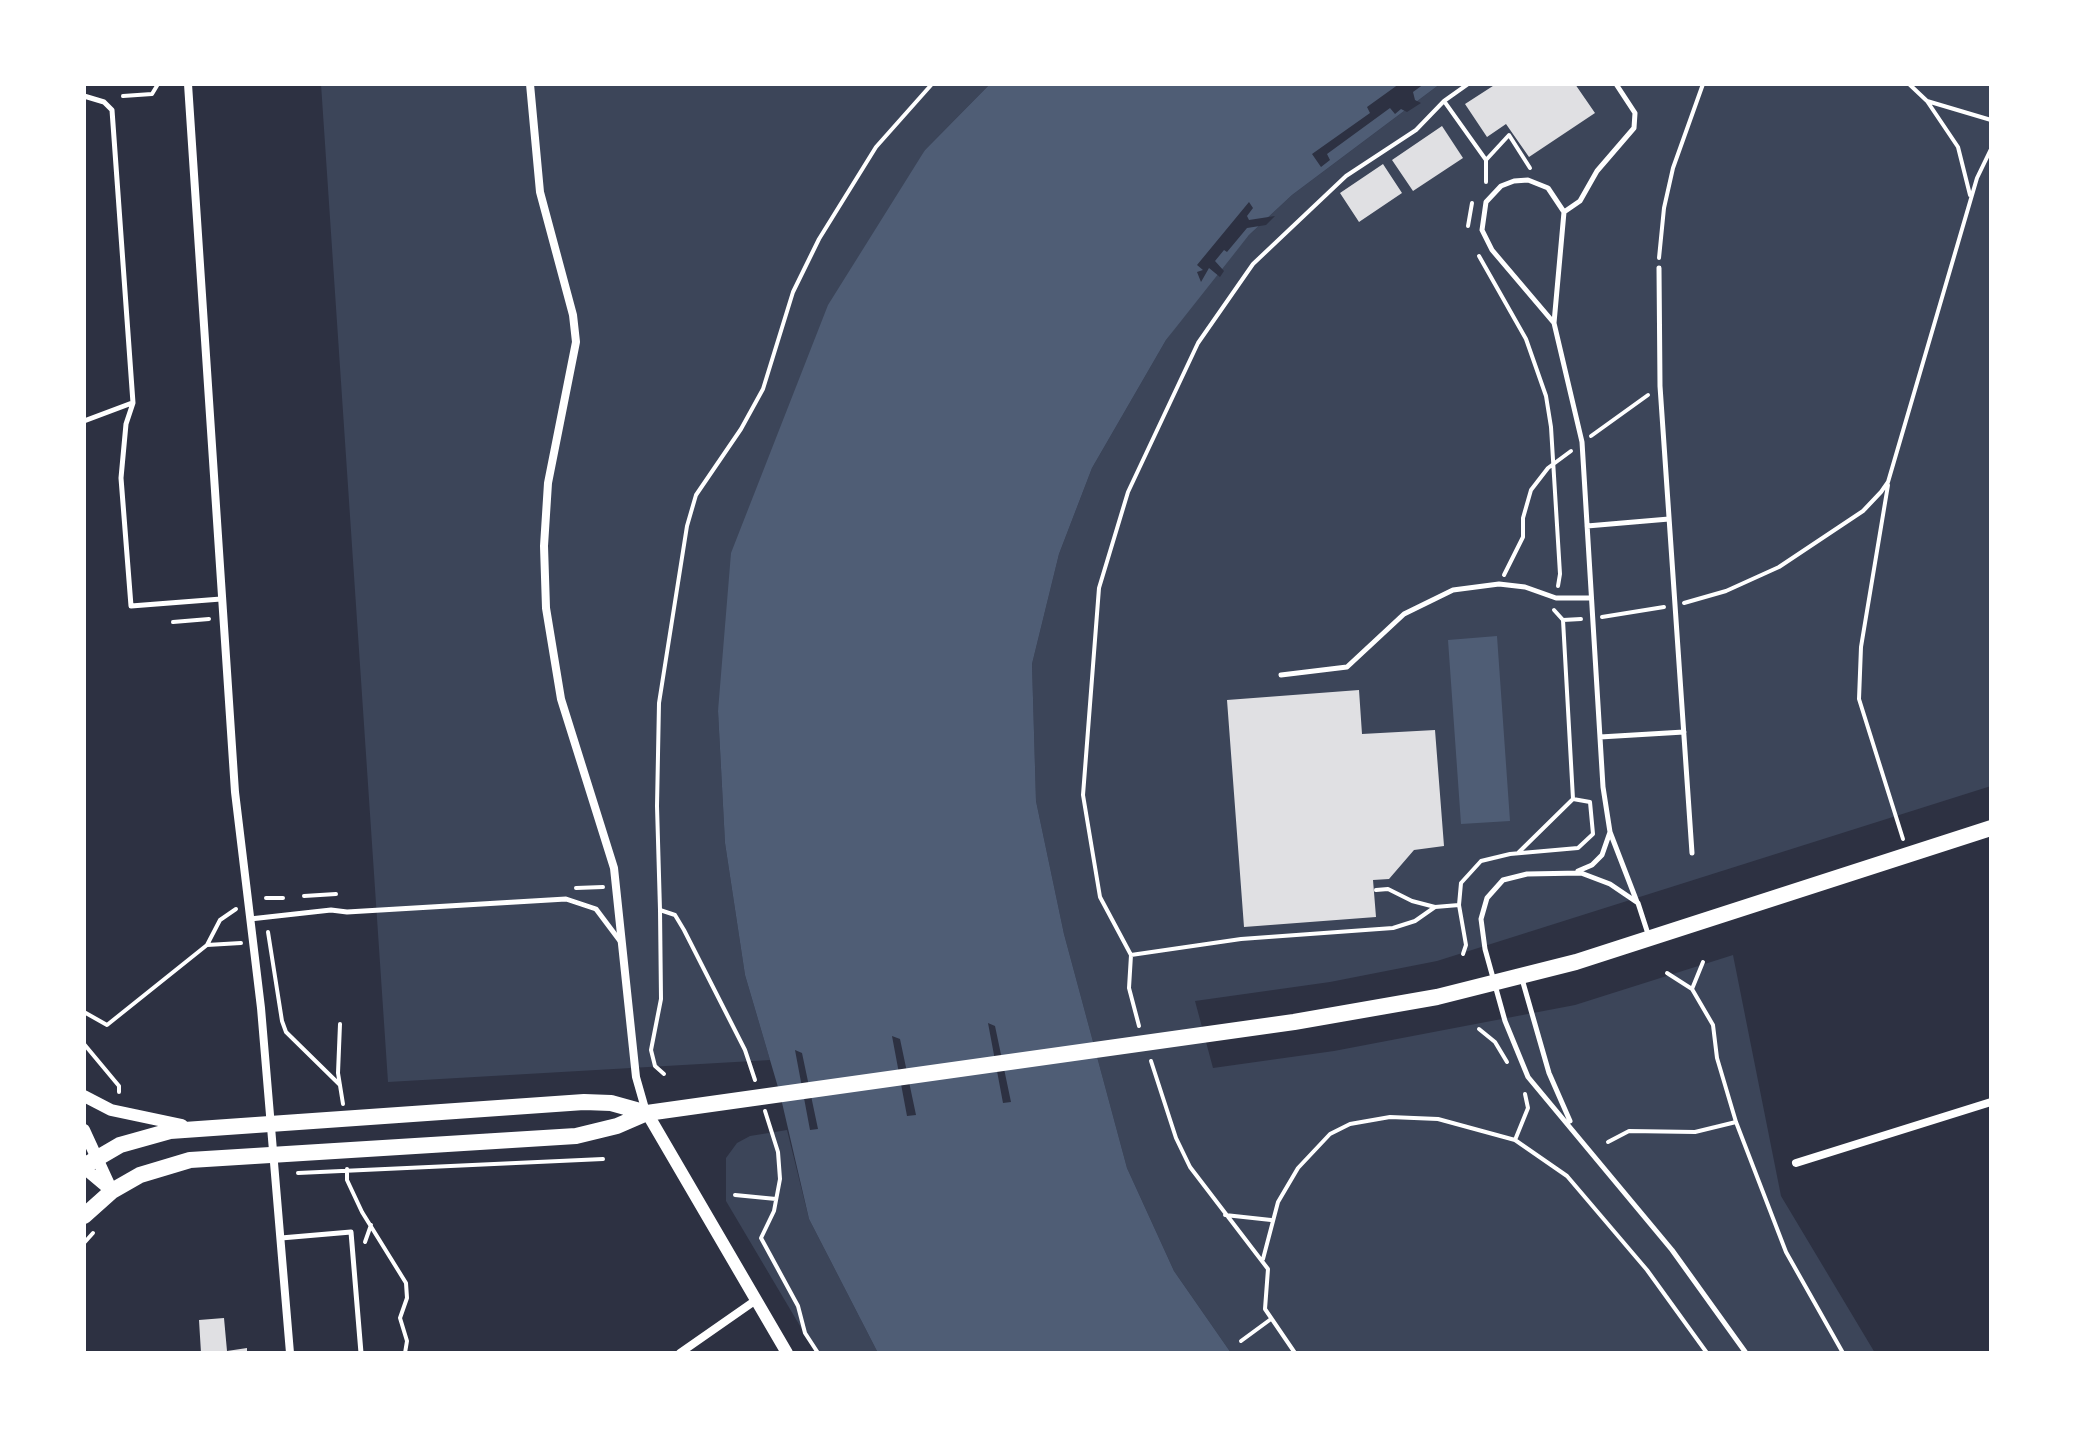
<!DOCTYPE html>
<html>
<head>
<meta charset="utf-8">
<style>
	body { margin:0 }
	#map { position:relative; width:2075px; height:1437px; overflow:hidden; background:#2d3142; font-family:Barlow,sans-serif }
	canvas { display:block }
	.frame { position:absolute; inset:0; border:86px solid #fff; pointer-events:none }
</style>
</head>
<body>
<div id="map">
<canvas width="2075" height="1437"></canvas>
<div class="frame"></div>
</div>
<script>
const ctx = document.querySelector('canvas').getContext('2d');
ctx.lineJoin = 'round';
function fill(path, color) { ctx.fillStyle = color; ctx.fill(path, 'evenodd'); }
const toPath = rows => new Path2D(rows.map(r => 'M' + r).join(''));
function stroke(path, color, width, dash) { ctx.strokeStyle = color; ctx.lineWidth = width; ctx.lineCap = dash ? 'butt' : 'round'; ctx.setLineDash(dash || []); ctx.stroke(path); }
const green = toPath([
	[321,84,990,84,925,150,718,711,725,843,745,975,770,1060,388,1082],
	[1440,84,1991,84,1991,786,1437,961,1330,982,1195,1001,1213,1068,1334,1051,1575,1005,1733,955,1781,1196,1875,1353,1231,1353,1174,1271,1127,1168,1064,934,1036,801,1032,664,1059,554,1092,468,1166,340,1202,291,1249,235,1292,195],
	[787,1130,809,1219,878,1353,816,1353,726,1201,726,1158,737,1143,750,1136]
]);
const water = toPath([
	[990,84,1440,84,1292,195,1249,235,1166,340,1092,468,1059,554,1032,664,1036,801,1064,934,1127,1168,1174,1271,1231,1353,878,1353,809,1219,780,1094,745,975,725,843,718,711,731,553,828,305,925,150],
	[988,1023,995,1026,1011,1102,1003,1103],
	[892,1036,900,1039,916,1115,907,1116],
	[795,1050,802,1053,818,1129,810,1130],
	[1497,636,1510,821,1461,824,1448,640]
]);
const pier = toPath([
	[1399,84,1424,84,1413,92,1415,100,1421,103,1407,112,1401,109,1395,114,1390,108,1327,154,1330,160,1321,167,1312,154,1370,113,1367,107],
	[1249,202,1253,208,1247,216,1249,220,1275,216,1266,225,1247,228,1227,252,1224,250,1215,261,1224,271,1220,277,1209,268,1201,282,1197,272,1203,270,1197,265]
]);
const building = toPath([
	[1496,84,1575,84,1595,113,1529,157,1506,124,1487,137,1465,104],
	[1442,126,1463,158,1413,191,1392,160],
	[1383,164,1402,193,1359,222,1340,193],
	[1359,690,1362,734,1435,730,1444,846,1414,850,1389,879,1373,880,1376,917,1244,927,1227,700],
	[224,1318,227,1351,247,1348,247,1353,201,1353,199,1320]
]);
const path = toPath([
	[1909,84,1927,101,1991,120],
	[123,96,152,94,158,84],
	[1444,101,1486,160],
	[1927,101,1958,147,1970,195],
	[1486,182,1486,160,1509,135,1530,168],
	[1468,226,1472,203],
	[1479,256,1526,339,1546,396,1551,427,1560,574,1558,586],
	[1659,258,1664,208,1673,168,1703,84],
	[1591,436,1648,395],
	[1888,485,1861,647,1859,699,1903,839],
	[1504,575,1523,537,1523,518,1531,490,1548,468,1571,451],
	[1684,603,1726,591,1779,567,1863,511,1881,492,1888,482,1977,178,1991,149],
	[1602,617,1664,607],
	[1563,620,1581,619],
	[173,622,209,619],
	[1518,853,1573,799,1563,620,1554,610],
	[576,888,603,887],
	[1376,890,1388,889,1412,901,1435,907,1459,905,1461,883,1481,861,1510,854,1578,848,1593,834,1590,802,1573,799],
	[304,896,336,894],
	[266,898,283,898],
	[1459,905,1466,945,1463,954],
	[660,910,661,999,651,1050,655,1066,664,1074],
	[268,932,282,1021,286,1032,340,1085],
	[207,945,220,920,236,909],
	[1131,955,1241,939,1393,928,1415,921,1435,907],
	[1703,962,1692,989,1713,1025,1717,1058,1736,1122,1786,1252,1843,1353],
	[1667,973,1692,989],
	[84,1012,107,1025,207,945,241,943],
	[340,1024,338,1073,343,1104],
	[1139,1026,1129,988,1131,955,1100,897,1083,795,1099,588,1128,492,1198,343,1253,264,1346,176,1416,130,1444,101,1468,84],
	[1479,1029,1495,1042,1507,1062],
	[84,1044,119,1086,119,1092],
	[1151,1061,1176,1138,1190,1167,1268,1269,1265,1309,1295,1353],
	[755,1080,745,1050,684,930,675,915,660,910,657,806,659,703,687,526,696,495,741,429,763,389,793,292,819,239,876,147,932,84],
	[765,1111,778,1152,780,1179,774,1211,761,1238,798,1306,805,1333,818,1353],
	[1515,1140,1528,1108,1525,1094],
	[1608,1142,1629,1131,1695,1132,1736,1122],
	[347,1169,347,1180,362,1212,406,1283,407,1298,400,1318,407,1341,405,1353],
	[298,1173,603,1159],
	[735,1195,776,1199],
	[1225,1215,1271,1220],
	[365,1242,371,1225],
	[84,1243,93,1233],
	[1263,1259,1278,1202,1298,1168,1330,1134,1350,1124,1390,1117,1438,1119,1515,1140,1567,1176,1647,1270,1707,1353],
	[1241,1341,1271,1319]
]);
const service = toPath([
	[84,96,104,102,112,110,133,403,126,424,121,478,131,606,221,599],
	[1564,212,1580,201,1597,171,1634,128,1635,113,1616,84],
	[1659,268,1660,386,1692,853],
	[1554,323,1492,250,1482,230,1486,202,1501,186,1514,181,1528,180,1548,188,1564,212,1554,323,1582,442,1603,787,1610,832],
	[84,421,132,403],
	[1587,526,1669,519],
	[1281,675,1347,667,1404,614,1453,590,1499,584,1525,587,1556,598,1591,598],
	[1600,737,1684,732],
	[1578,871,1592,865,1602,855,1610,832,1637,902],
	[250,919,331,910,347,912,566,899,596,909,620,941],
	[1649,937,1638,903,1610,884,1581,873,1527,874,1503,880,1487,898,1481,919,1485,949,1505,1021,1528,1077,1672,1250,1746,1353],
	[1522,979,1549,1073,1570,1121],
	[281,1238,351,1232,361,1353]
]);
const minor = toPath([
	[188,84,235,792,261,1008,290,1353],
	[530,84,540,192,573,315,576,342,548,483,544,546,546,608,561,699,614,868,636,1077,646,1112],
	[1796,1163,1991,1102],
	[680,1353,756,1300]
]);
const tertiary = toPath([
	[84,1096,111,1110,182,1125],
	[647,1113,787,1353],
	[84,1130,112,1191],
	[84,1168,109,1189]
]);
const primary = toPath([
	[84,1166,120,1145,170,1131,584,1102,611,1103,647,1113],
	[84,1216,112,1191,140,1175,190,1160,576,1136,617,1126,647,1113,1294,1022,1437,997,1576,962,1991,828]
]);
fill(green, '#3c4559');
fill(water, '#4f5d75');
fill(pier, '#2d3142');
fill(building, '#e0e0e3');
stroke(path, '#fff', 4);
stroke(service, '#fff', 5);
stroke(minor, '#fff', 8);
stroke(tertiary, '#fff', 12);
stroke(primary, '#fff', 16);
</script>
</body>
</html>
